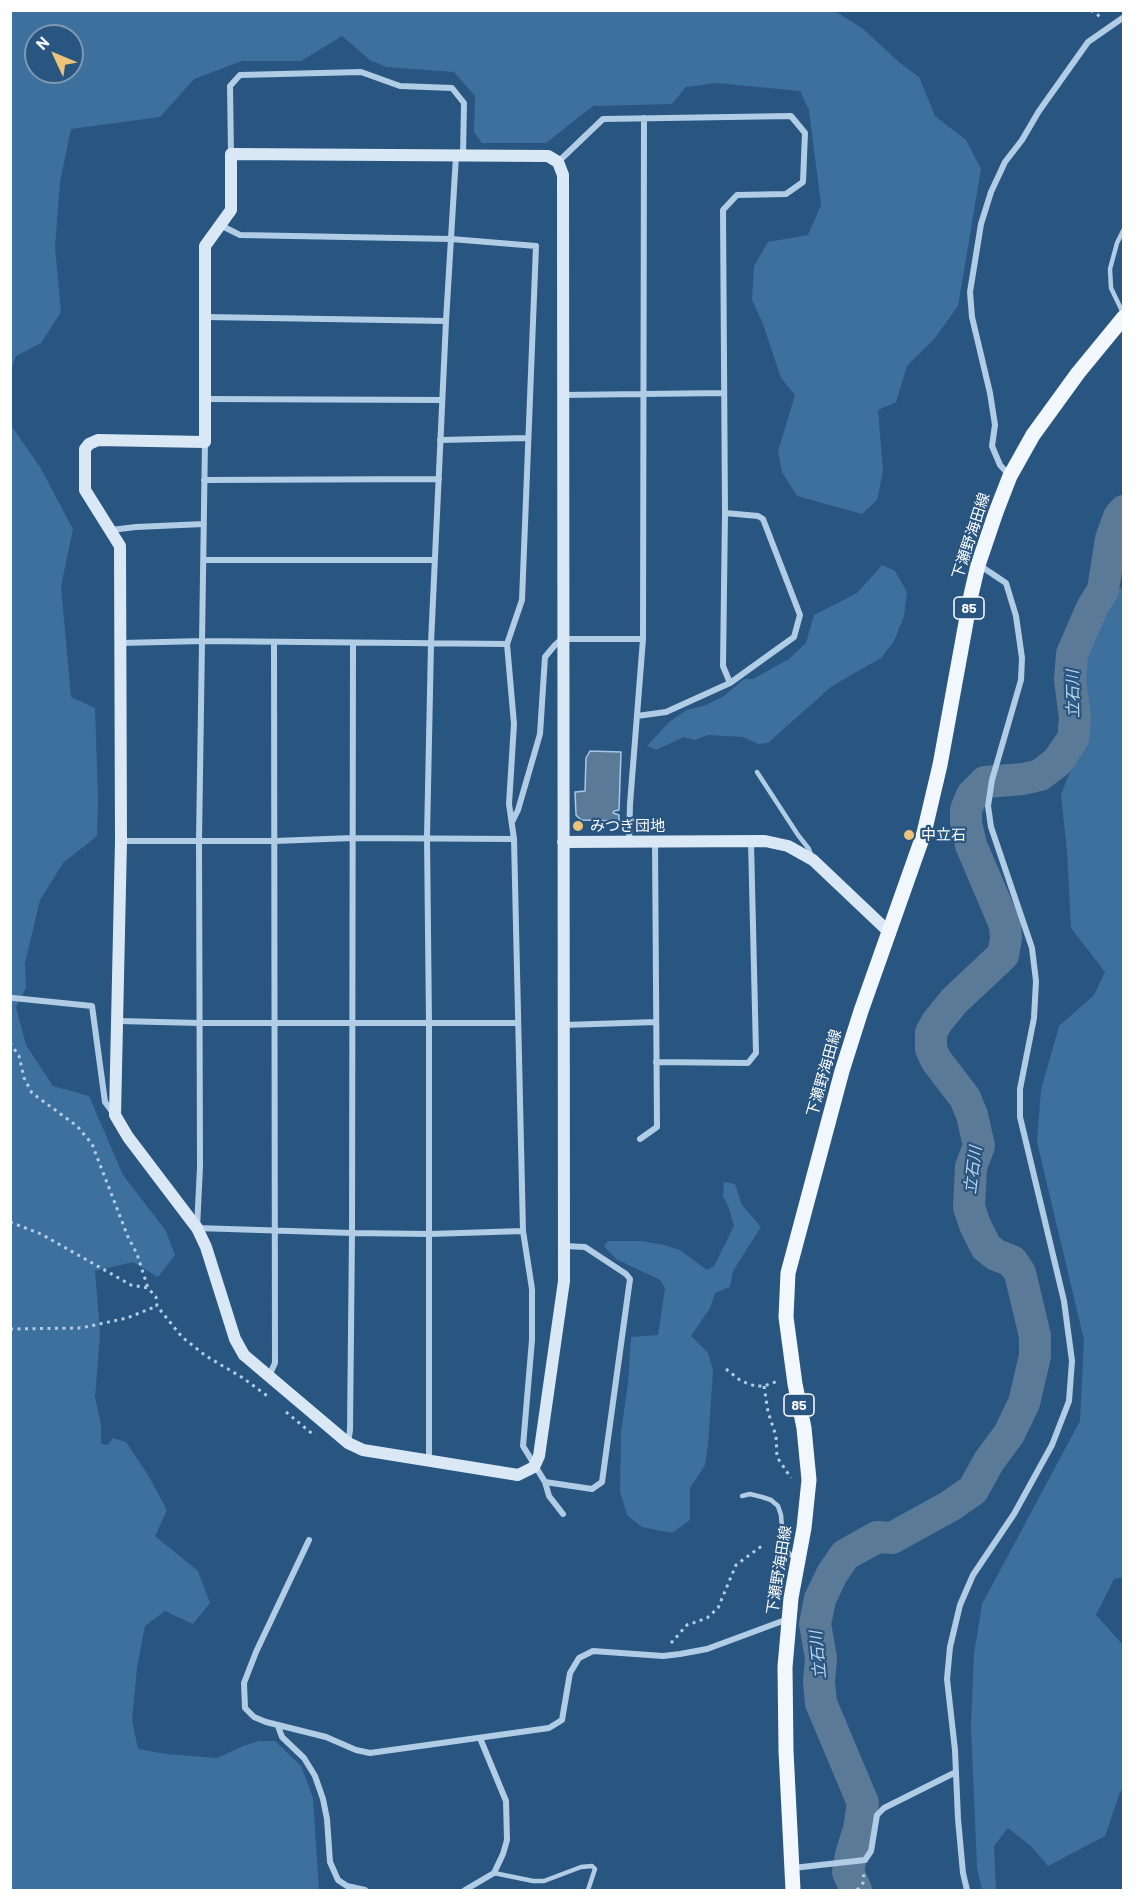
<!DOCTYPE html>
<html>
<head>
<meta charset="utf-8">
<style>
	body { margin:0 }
	#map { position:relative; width:1134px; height:1901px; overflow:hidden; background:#295581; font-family:Barlow,sans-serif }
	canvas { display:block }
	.frame { position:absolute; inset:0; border:12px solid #fff; pointer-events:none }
	.north { position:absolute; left:24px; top:24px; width:60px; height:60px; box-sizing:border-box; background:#295581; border:2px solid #7f99b3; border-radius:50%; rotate:314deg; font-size:16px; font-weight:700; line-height:24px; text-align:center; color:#fff }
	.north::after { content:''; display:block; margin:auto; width:21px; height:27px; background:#ecc378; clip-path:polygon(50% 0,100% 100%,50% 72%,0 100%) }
</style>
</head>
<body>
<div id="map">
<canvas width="1134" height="1901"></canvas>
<div class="frame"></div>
<div class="north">N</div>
</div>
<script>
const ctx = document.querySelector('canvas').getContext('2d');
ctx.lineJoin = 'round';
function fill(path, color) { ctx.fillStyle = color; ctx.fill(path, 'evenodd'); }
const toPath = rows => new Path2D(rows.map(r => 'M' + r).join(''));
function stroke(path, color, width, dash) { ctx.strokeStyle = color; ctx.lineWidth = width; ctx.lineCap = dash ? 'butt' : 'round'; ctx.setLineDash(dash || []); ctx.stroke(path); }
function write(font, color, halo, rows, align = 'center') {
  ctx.font = font + ' Barlow,"Noto Sans JP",sans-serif'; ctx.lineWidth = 4.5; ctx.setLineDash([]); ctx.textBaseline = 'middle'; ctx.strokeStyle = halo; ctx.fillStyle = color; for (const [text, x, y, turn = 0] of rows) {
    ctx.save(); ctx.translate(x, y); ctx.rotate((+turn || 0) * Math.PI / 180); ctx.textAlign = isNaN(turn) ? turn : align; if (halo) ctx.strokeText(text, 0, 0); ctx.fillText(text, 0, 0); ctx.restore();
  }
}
const green = toPath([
	[11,10,835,11,863,29,900,63,919,77,935,116,966,140,981,169,958,306,935,338,907,366,896,402,878,410,883,471,877,500,862,514,797,496,782,472,778,451,795,395,781,378,763,324,752,300,754,266,768,242,808,235,821,205,809,110,800,91,717,83,686,87,672,104,593,106,546,143,482,143,474,132,475,96,454,72,386,67,370,60,342,36,301,61,242,61,194,79,160,117,71,129,60,182,55,247,61,312,41,343,16,356,11,370],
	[36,36,72,36,72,72,36,72],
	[10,424,40,467,73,529,61,586,71,697,95,708,98,799,97,836,63,863,40,900,25,963,26,988,16,1007,26,1045,53,1086,89,1096,123,1175,166,1231,175,1255,158,1277,133,1262,95,1271,100,1334,95,1397,101,1424,101,1444,108,1445,113,1438,126,1442,148,1475,167,1510,155,1536,198,1571,210,1603,193,1624,165,1611,145,1626,137,1668,132,1720,138,1749,166,1754,217,1758,243,1746,259,1741,275,1741,301,1766,313,1798,319,1890,11,1890],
	[882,565,895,571,907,592,904,616,894,641,881,658,832,686,768,743,758,744,743,737,708,735,695,740,684,737,656,750,647,746,669,722,687,710,706,705,724,696,744,679,753,679,789,659,806,643,814,615,857,593],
	[1123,586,1124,1577,1114,1579,1096,1615,1123,1645,1123,1790,1120,1792,1105,1836,1048,1866,1031,1846,1008,1828,994,1846,996,1890,982,1890,977,1868,971,1726,974,1654,982,1604,1080,1421,1084,1340,1037,1142,1041,1090,1059,1026,1094,995,1105,972,1071,928,1067,851,1061,795,1082,741,1087,640,1103,599],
	[724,1182,735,1184,742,1205,761,1227,733,1271,730,1287,715,1293,710,1308,691,1336,708,1353,713,1370,708,1445,705,1465,690,1488,690,1520,672,1533,642,1527,627,1515,620,1491,621,1432,628,1384,631,1337,658,1335,665,1288,660,1280,616,1259,604,1246,608,1241,641,1241,664,1245,680,1250,707,1270,714,1266,734,1226,729,1208,723,1196]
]);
const water = toPath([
	[590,751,621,752,619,810,614,811,613,813,619,815,619,821,581,820,576,815,575,792,585,791,586,758,590,751]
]);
const river = toPath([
	[856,1890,848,1872,851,1855,859,1829,863,1803,821,1703,819,1682,821,1658,815,1624,820,1599,832,1574,845,1555,877,1537,892,1538,950,1506,973,1490,989,1461,1009,1434,1024,1403,1035,1356,1035,1336,1020,1273,1012,1261,996,1255,986,1247,975,1225,969,1207,971,1167,979,1146,972,1115,965,1098,936,1060,931,1049,931,1033,937,1022,954,1001,1003,955,1006,938,1005,925,971,845,966,823,966,810,972,795,985,782,1023,779,1040,775,1057,762,1073,739,1075,718,1070,680,1072,654,1092,608,1103,590,1111,539,1119,517,1124,511]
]);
const path = toPath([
	[1091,10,1102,18],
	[10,1043,19,1056,24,1078,32,1093,77,1126,92,1144,128,1237,137,1254,148,1288],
	[10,1222,41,1234,131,1285,148,1288,156,1297,157,1306,182,1337,206,1356,243,1378,270,1398],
	[10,1329,81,1328,127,1318,157,1306],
	[726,1369,741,1381,755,1386,764,1386,778,1381],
	[764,1386,768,1412,776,1436,777,1457,791,1478],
	[286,1412,315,1436],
	[671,1643,687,1625,707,1618,718,1608,736,1565,763,1545],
	[857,1890,863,1883,864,1871]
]);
const lane = toPath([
	[1124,229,1117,243,1110,269,1111,288,1124,315],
	[757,772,798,835,809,849,812,857],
	[742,1496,750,1494,762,1497,771,1500,778,1506,781,1515,783,1540,787,1551,794,1558],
	[494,1873,533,1881,544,1881,581,1867,592,1866,595,1869,588,1890]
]);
const street = toPath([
	[231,154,230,86,240,75,361,72,400,86,452,88,464,103,463,156],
	[558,162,603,119,791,116,805,133,803,182,786,194,737,195,723,210,725,513,723,666,730,683],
	[220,225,240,235,451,239,536,246,522,600,507,644,514,724,509,804,514,839,523,1231,532,1289,532,1340,523,1446,545,1482,592,1489,602,1482,630,1279,626,1274,585,1247,564,1246],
	[206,317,446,321],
	[563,395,724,393],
	[205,399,442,400],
	[440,440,528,438],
	[205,442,199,841,200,1167,197,1228,352,1233,430,1234,523,1231],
	[1010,476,1000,465,992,446,995,425,990,393,972,317,970,292,981,224,991,192,1005,162,1022,140,1039,111,1088,42,1124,17],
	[204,480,439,479],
	[111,530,136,527,204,524],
	[204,560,434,560],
	[121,643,203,641,507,644],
	[637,716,666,712,730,683,794,637,800,615,763,519,758,516,725,513],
	[512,822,518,810,540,734,545,657,555,645,562,639,643,639],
	[121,841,275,841,352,838,514,839],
	[629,842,630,804,643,639,644,118],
	[13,998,92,1006,105,1102,113,1113],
	[119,1021,199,1023,518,1023],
	[564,1025,656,1022],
	[656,1062,748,1063,756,1053,751,842],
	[640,1139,657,1127,655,842],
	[269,1376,275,1363,274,642],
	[348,1443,350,1430,352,1233,353,643],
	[429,1461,429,1023,427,837,431,643,446,321,456,156],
	[545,1482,549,1496,563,1514],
	[309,1540,256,1652,244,1683,245,1708,254,1717,266,1722,326,1737,356,1750,370,1753,549,1728,562,1720,570,1673,579,1658,593,1651,663,1656,680,1654,707,1649,788,1619],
	[278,1726,282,1737,304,1758,315,1776,323,1799,327,1819,330,1862,338,1880,347,1886,365,1890],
	[793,1868,865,1860,871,1851,877,1815,884,1808,956,1772],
	[465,1890,494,1873,503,1854,507,1840,506,1801,480,1738],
	[967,1890,963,1873,958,1819,955,1750,947,1679,950,1647,960,1605,973,1575,1014,1514,1052,1445,1069,1401,1072,1361,1064,1301,1020,1117,1020,1089,1034,1018,1036,981,1032,948,991,827,988,806,992,780,1021,680,1022,658,1016,616,1006,583,979,565]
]);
const secondary = toPath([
	[231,154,548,156,558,162,563,175,564,1281,539,1456,534,1467,518,1475,363,1450,348,1443,244,1355,235,1339,206,1247,197,1228,128,1137,115,1115,121,841,120,546,85,490,85,449,89,444,98,440,205,442,205,246,231,210,231,154],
	[563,842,765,841,788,846,813,860,890,933]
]);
const primary = toPath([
	[793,1890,786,1751,785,1667,791,1598,804,1528,809,1480,804,1428,795,1384,786,1317,788,1273,842,1071,861,1011,924,833,940,765,971,595,978,565,996,512,1010,476,1033,435,1078,373,1124,317]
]);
const markers = [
	[578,826,6,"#ecc378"],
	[909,835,6,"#ecc378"]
];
const shields = [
	[969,608,30],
	[799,1405,30]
];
const shieldNames = [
	["85",969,608],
	["85",799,1405]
];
const streetNames = [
	["下瀬野海田線",971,536,-72],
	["下瀬野海田線",824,1073,-74],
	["下瀬野海田線",779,1570,-81]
];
const poiNames = [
	["みつぎ団地",590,826],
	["中立石",921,835]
];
const waterNames = [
	["立石川",1073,694,-91],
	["立石川",973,1170,-83],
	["立石川",818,1655,-95]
];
fill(green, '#3e709e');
fill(water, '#5b7a98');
stroke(water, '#a6c8e6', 1.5);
stroke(river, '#5b7a98', 32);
stroke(path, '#b1cce5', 3, [3, 4.5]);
stroke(lane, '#b1cce5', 4.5);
stroke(street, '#b1cce5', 6);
stroke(secondary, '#dae8f6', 12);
stroke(primary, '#f1f7fd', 15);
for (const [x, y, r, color] of markers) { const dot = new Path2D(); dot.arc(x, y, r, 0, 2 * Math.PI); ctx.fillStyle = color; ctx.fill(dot); stroke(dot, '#295581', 2); }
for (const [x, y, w] of shields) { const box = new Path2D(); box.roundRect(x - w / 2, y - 11, w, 22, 4.5); ctx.fillStyle = '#295581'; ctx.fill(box); stroke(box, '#fff', 1.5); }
write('bold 14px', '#fff', null, shieldNames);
write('15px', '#fff', '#295581', streetNames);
write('15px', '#fff', '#295581', poiNames, 'left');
write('italic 16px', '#bcd6ed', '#295581', waterNames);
</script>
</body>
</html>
